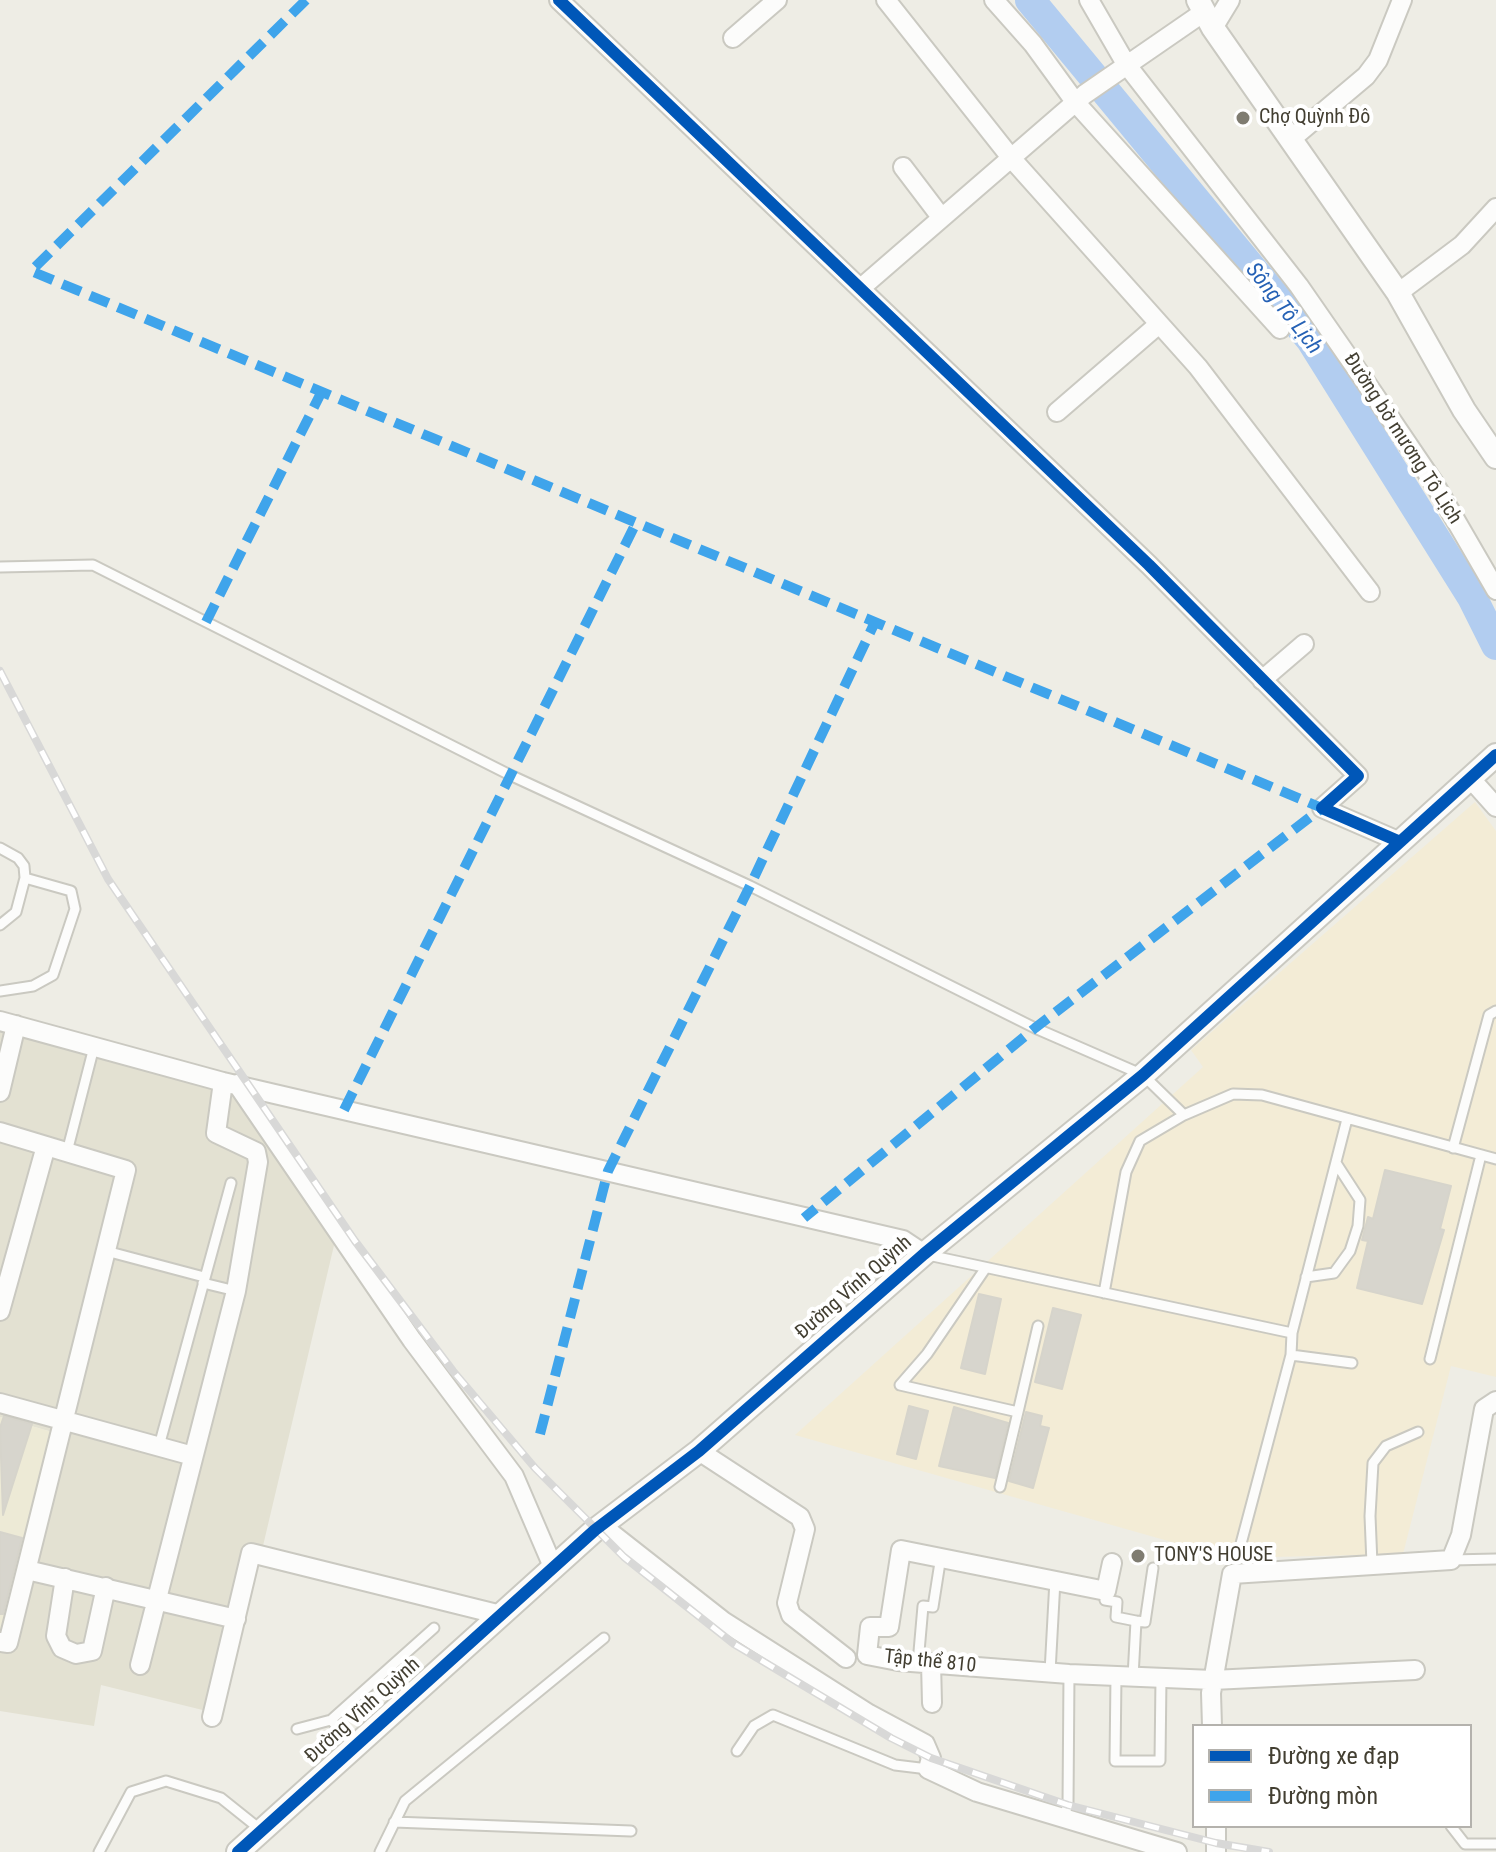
<!DOCTYPE html>
<html>
<head>
<meta charset="utf-8">
<style>
	body { margin:0 }
	#map { position:relative; width:1496px; height:1852px; overflow:hidden; background:#eeede5; font-family:"Roboto Condensed",sans-serif }
	canvas { display:block }
	.legend { position:absolute; left:1192px; top:1724px; width:280px; height:104px; box-sizing:border-box; background:#fff; border:2px solid #b4b2ad; margin:0; padding:10px 14px; list-style:none; font-size:24px; color:#433f32 }
	.legend li { display:flex; align-items:center; gap:16px; height:40px }
	.legend b { width:40px; border:2px solid #b4b2ad }
</style>
</head>
<body>
<div id="map">
<canvas width="1496" height="1852"></canvas>
<ul class="legend">
<li><b style="height:10px;background:#0057b8"></b>Đường xe đạp</li>
<li><b style="height:10px;background:#3fa4eb"></b>Đường mòn</li>
</ul>
</div>
<script>
const ctx = document.querySelector('canvas').getContext('2d');
ctx.lineJoin = 'round';
function fill(path, color) { ctx.fillStyle = color; ctx.fill(path, 'evenodd'); }
const toPath = rows => new Path2D(rows.map(r => 'M' + r).join(''));
function stroke(path, color, width, dash) { ctx.strokeStyle = color; ctx.lineWidth = width; ctx.lineCap = dash ? 'butt' : 'round'; ctx.setLineDash(dash || []); ctx.stroke(path); }
function write(font, color, halo, rows, align = 'center') {
  ctx.font = font + ' "Roboto Condensed",sans-serif'; ctx.lineWidth = 8; ctx.setLineDash([]); ctx.textBaseline = 'middle'; ctx.strokeStyle = halo; ctx.fillStyle = color; for (const [text, x, y, turn = 0] of rows) {
    ctx.save(); ctx.translate(x, y); ctx.rotate((+turn || 0) * Math.PI / 180); ctx.textAlign = isNaN(turn) ? turn : align; if (halo) ctx.strokeText(text, 0, 0); ctx.fillText(text, 0, 0); ctx.restore();
  }
}
const residential = toPath([
	[0,1016,230,1084,340,1220,223,1715,101,1685,94,1726,0,1711,0,1636,52,1432,0,1417]
]);
const commercial = toPath([
	[1475,802,1496,831,1496,1377,1451,1366,1403,1554,1228,1558,795,1435,1203,1067,1191,1050]
]);
const education = toPath([
	[0,1417,52,1432,3,1636,0,1636]
]);
const river = toPath([
	[1030,0,1311,340,1472,597,1496,645]
]);
const building = toPath([
	[1385,1170,1451,1186,1440,1229,1444,1230,1422,1304,1357,1288,1368,1241,1362,1240,1368,1217,1373,1219,1385,1170],
	[979,1294,1001,1299,985,1374,961,1368,979,1294],
	[1053,1308,1081,1315,1062,1389,1035,1382,1053,1308],
	[909,1406,928,1411,916,1459,897,1454,909,1406],
	[954,1407,1008,1423,995,1478,939,1466,954,1407],
	[1026,1412,1042,1416,1040,1426,1049,1428,1033,1488,1009,1481,1026,1412],
	[4,1416,32,1424,3,1515,0,1428,4,1416],
	[0,1532,22,1538,3,1614,0,1614,0,1532]
]);
const service = toPath([
	[0,567,93,565,510,775,750,886,1035,1028,1143,1075,1184,1115,1233,1094,1262,1095,1496,1159],
	[0,848,18,858,24,866,25,878,16,912,0,925],
	[0,991,33,986,53,975,75,909,71,891,25,878],
	[1453,1148,1489,1015,1496,1011],
	[67,1152,94,1047],
	[106,1251,204,1277],
	[928,1255,1292,1333],
	[985,1269,927,1354,900,1385,1018,1412,1038,1326],
	[1306,1277,1334,1273,1350,1251,1358,1226,1360,1200,1336,1163],
	[203,1283,236,1291],
	[1104,1293,1126,1172,1140,1141,1184,1115],
	[1291,1355,1352,1363],
	[1430,1359,1481,1155],
	[159,1446,231,1183],
	[1000,1487,1018,1412],
	[1238,1555,1291,1355,1292,1333,1347,1119],
	[1451,1560,1496,1559],
	[1372,1564,1370,1516,1373,1463,1386,1446,1418,1432],
	[1106,1591,1105,1600,1117,1602,1116,1617,1136,1621],
	[918,1663,923,1606,933,1607,941,1556],
	[1050,1672,1055,1580],
	[1116,1676,1115,1761,1160,1761,1161,1678],
	[1133,1677,1136,1621,1145,1622,1153,1568],
	[297,1729,331,1720],
	[354,1745,331,1720,434,1628],
	[737,1751,754,1726,773,1715,895,1765,928,1769],
	[1063,1818,1068,1805,1069,1674],
	[394,1822,631,1831],
	[1451,1826,1465,1844,1496,1844],
	[99,1852,131,1792,166,1781,221,1798,261,1830],
	[380,1852,405,1801,604,1638]
]);
const minor = toPath([
	[559,0,1149,565,1358,776,1322,808,1398,841],
	[886,0,1012,159,1198,367,1370,592],
	[994,0,1033,44,1076,103,1280,329],
	[1089,0,1126,64,1299,286,1369,387,1434,483,1496,590],
	[1213,28,1230,0],
	[733,38,777,0],
	[1290,140,1366,76,1378,60,1402,0],
	[903,167,941,217],
	[862,287,1085,94,1204,12],
	[1398,293,1462,245,1496,208],
	[1057,412,1159,324],
	[1262,680,1304,644],
	[1470,778,1496,807],
	[0,1021,223,1082,903,1240,924,1254],
	[237,1084,412,1340,514,1476,554,1569],
	[0,1092,16,1025],
	[0,1132,126,1170,8,1643,0,1642],
	[0,1311,46,1146],
	[0,1403,193,1456],
	[699,1451,800,1517,805,1529,787,1603,791,1615,846,1658],
	[602,1526,723,1621,869,1714,925,1744,931,1758,928,1769,977,1792,1177,1852],
	[1112,1563,1106,1591,901,1550,889,1627,870,1627,867,1655,898,1661,1069,1674,1213,1680,1415,1670],
	[27,1570,236,1619],
	[65,1578,56,1636,62,1648,76,1654,92,1651,106,1587],
	[931,1663,932,1703],
	[140,1665,236,1291,258,1162,256,1152,216,1133,223,1082],
	[212,1717,251,1553,501,1615],
	[1212,1726,1211,1693,1232,1574,1451,1560,1461,1535,1484,1409,1496,1401],
	[1216,1826,1216,1852]
]);
const tertiary = toPath([
	[1198,0,1213,28,1398,293,1464,410,1496,457],
	[238,1852,595,1530,699,1451,924,1254,1143,1075,1496,755]
]);
const rail = toPath([
	[0,671,108,879,355,1241,453,1371,535,1468,624,1557,734,1644,891,1738,931,1758,1068,1805,1216,1843,1269,1852]
]);
const quiet = toPath([
	[306,0,31,271,1322,808,1035,1028,804,1218],
	[206,622,321,393],
	[344,1110,636,523],
	[540,1434,608,1171,750,886,875,622]
]);
const cycleway = toPath([
	[559,0,1149,565,1358,776,1322,808,1398,841],
	[238,1852,595,1530,699,1451,924,1254,1143,1075,1496,755]
]);
const markers = [
	[1243,118,8,"#7f7c71"],
	[1138,1556,8,"#7f7c71"]
];
const poiNames = [
	["Chợ Quỳnh Đô",1259,118],
	["TONY'S HOUSE",1154,1556]
];
const streetNames = [
	["Đường bờ mương Tô Lịch",1402,439,57],
	["Đường Vĩnh Quỳnh",854,1288,-41],
	["Tập thể 810",930,1662,6],
	["Đường Vĩnh Quỳnh",363,1711,-42]
];
const waterNames = [
	["Sông Tô Lịch",1283,309,52]
];
fill(residential, '#e3e1d2');
fill(commercial, '#f3ecd6');
fill(education, '#edead6');
stroke(river, '#b2cdf0', 30);
fill(building, '#d7d5cd');
stroke(building, '#d6d4cb', 2);
stroke(service, '#cac9c1', 13);
stroke(minor, '#cac9c1', 22);
stroke(tertiary, '#cac9c1', 26);
stroke(service, '#fcfcfb', 9);
stroke(minor, '#fcfcfb', 18);
stroke(tertiary, '#fcfcfb', 22);
stroke(rail, '#d8d8d7', 8);
stroke(rail, '#fff', 5, [15]);
stroke(quiet, '#3fa4eb', 10, [20, 10]);
stroke(cycleway, '#0057b8', 12);
for (const [x, y, r, color] of markers) { const dot = new Path2D(); dot.arc(x, y, r, 0, 2 * Math.PI); ctx.fillStyle = color; ctx.fill(dot); stroke(dot, '#fff', 3); }
write('20px', '#433f32', '#fff', poiNames, 'left');
write('20px', '#433f32', '#fff', streetNames);
write('italic 22px', '#2561b5', '#fff', waterNames);
</script>
</body>
</html>
